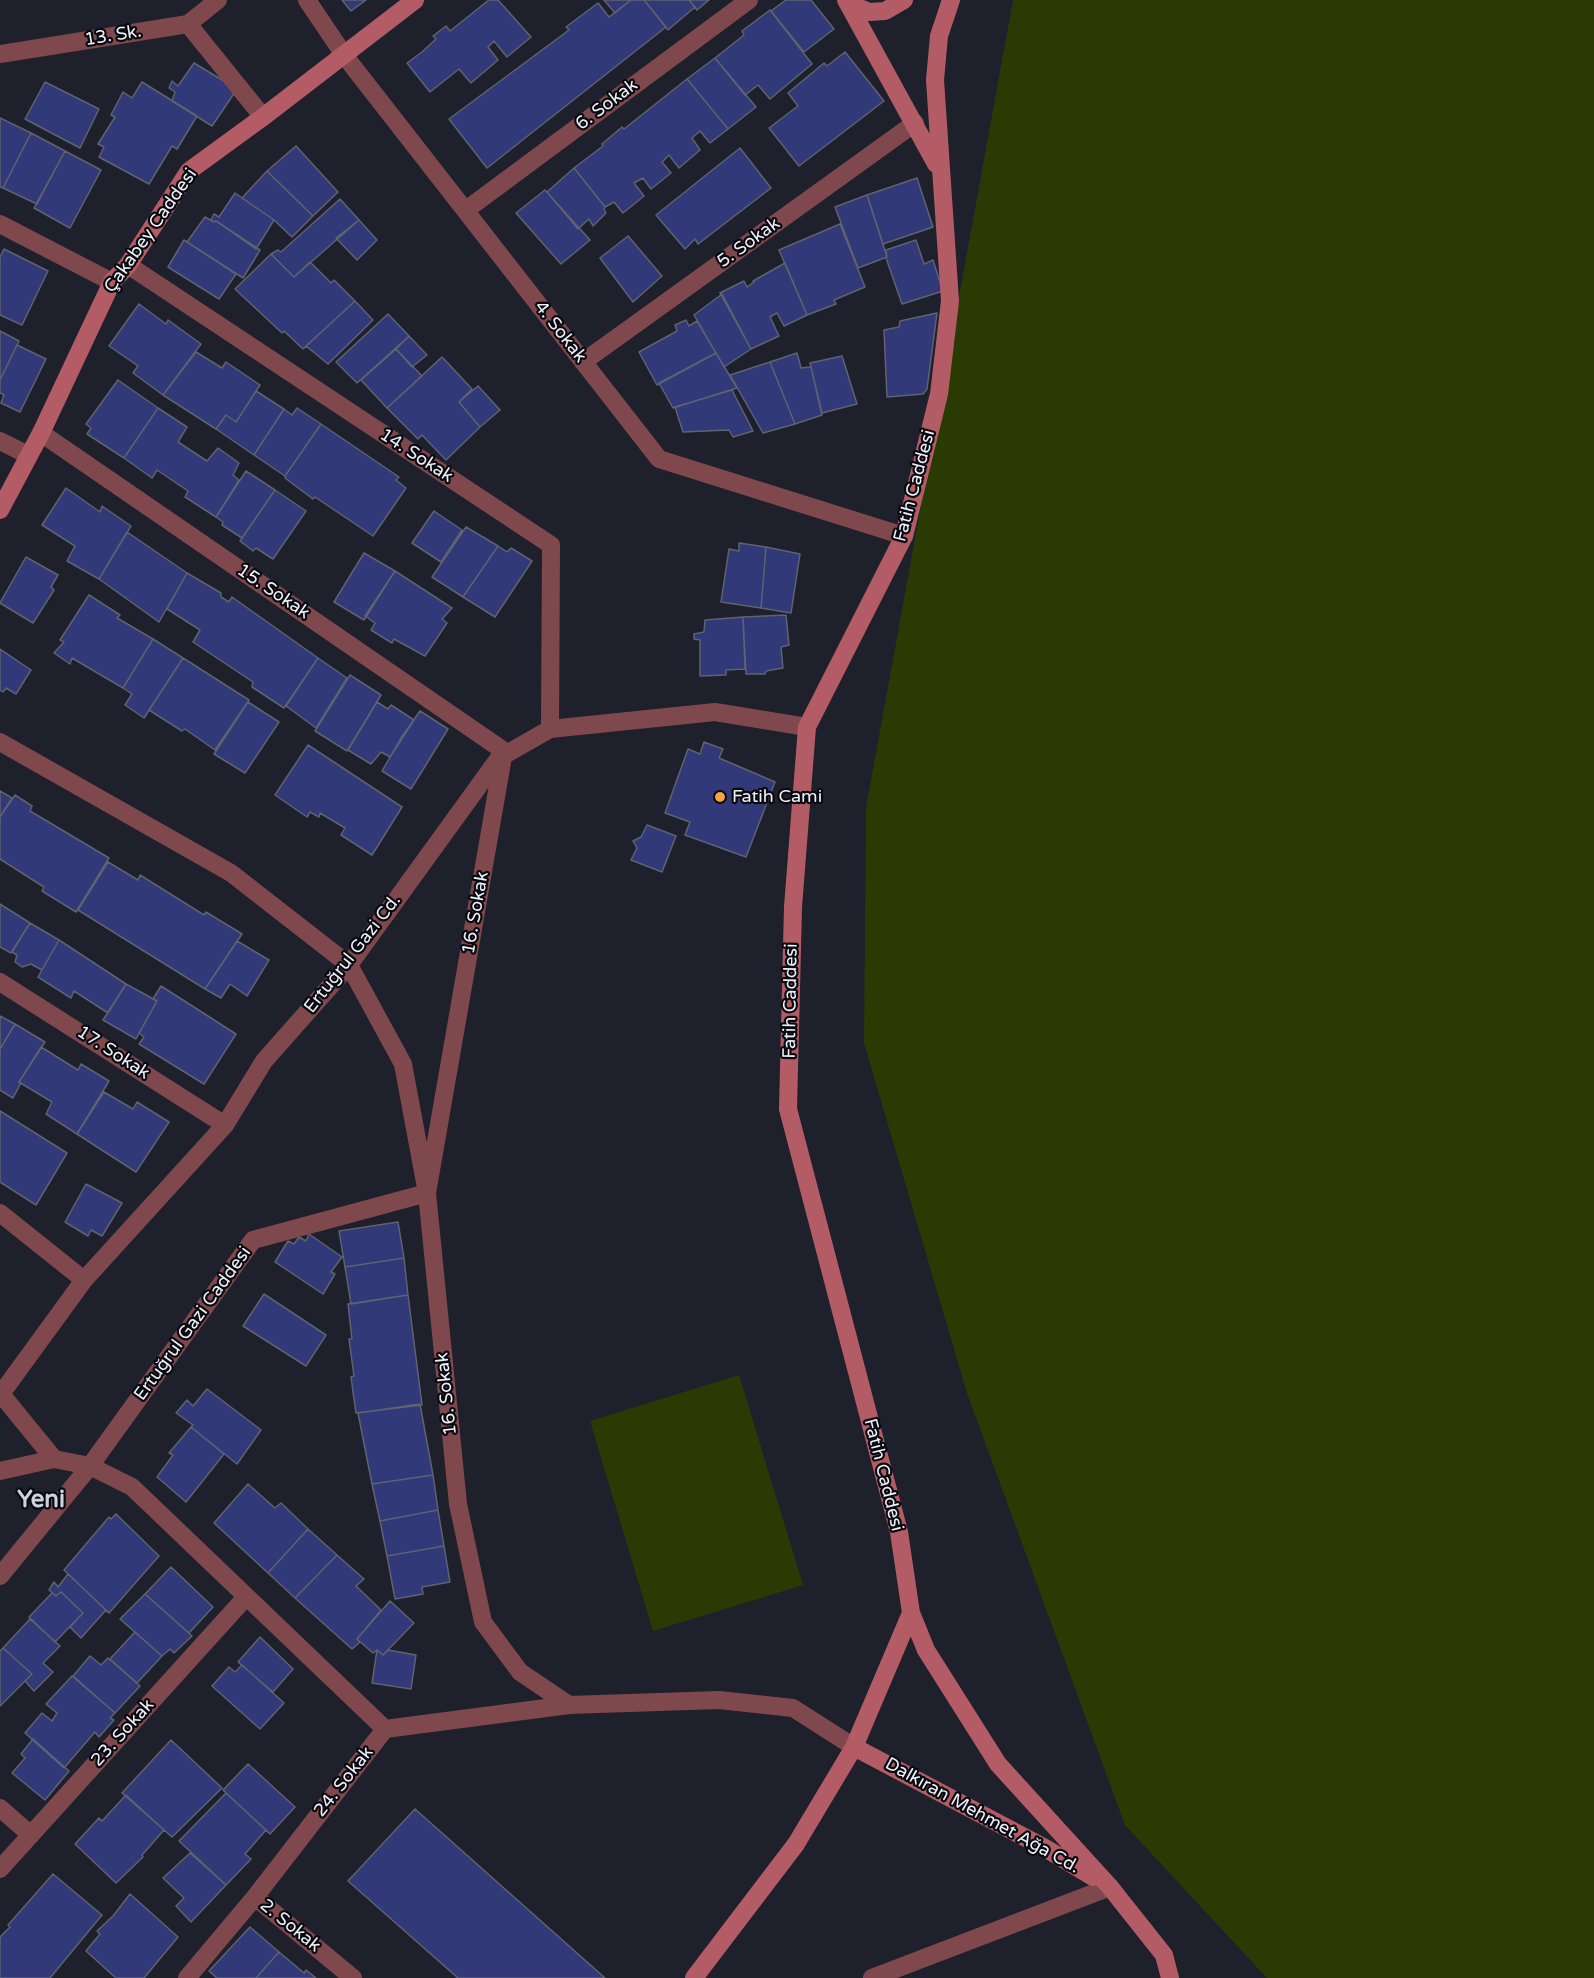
<!DOCTYPE html>
<html>
<head>
<meta charset="utf-8">
<style>
	body { margin:0 }
	canvas { display:block; background:#1e202c }
</style>
</head>
<body>
<canvas width="1594" height="1978"></canvas>
<script>
const ctx = document.querySelector('canvas').getContext('2d');
ctx.lineJoin = 'round';
function fill(path, color) { ctx.fillStyle = color; ctx.fill(path, 'evenodd'); }
const toPath = rows => new Path2D(rows.map(r => 'M' + r).join(''));
function stroke(path, color, width, dash) { ctx.strokeStyle = color; ctx.lineWidth = width; ctx.lineCap = dash ? 'butt' : 'round'; ctx.setLineDash(dash || []); ctx.stroke(path); }
function write(font, color, halo, rows, align = 'center') {
  ctx.font = font + ' "Varela Round",sans-serif'; ctx.lineWidth = 4.5; ctx.setLineDash([]); ctx.textBaseline = 'middle'; ctx.strokeStyle = halo; ctx.fillStyle = color; for (const [text, x, y, turn = 0] of rows) {
    ctx.save(); ctx.translate(x, y); ctx.rotate((+turn || 0) * Math.PI / 180); ctx.textAlign = isNaN(turn) ? turn : align; if (halo) ctx.strokeText(text, 0, 0); ctx.fillText(text, 0, 0); ctx.restore();
  }
}
const green = toPath([
	[1013,0,1594,0,1594,1978,1267,1978,1125,1825,967,1393,864,1043,866,808],
	[739,1375,803,1585,653,1631,590,1421]
]);
const building = toPath([
	[342,0,366,0,351,11,342,0],
	[489,0,498,0,531,37,507,57,494,41,488,47,498,60,471,83,459,69,430,92,407,63,422,52,436,39,433,36,446,26,450,31,489,0],
	[604,0,631,0,615,13,604,0],
	[631,0,644,0,666,27,487,168,449,119,569,30,566,27,598,3,609,17,631,0],
	[644,0,689,0,695,7,668,30,644,0],
	[689,0,709,0,697,10,689,0],
	[786,0,811,0,834,29,804,52,771,11,786,0],
	[770,10,812,64,770,99,758,85,745,95,715,58,744,35,742,31,770,10],
	[845,52,884,101,799,166,769,128,798,106,788,93,824,63,827,66,845,52],
	[715,58,756,107,728,129,687,79,715,58],
	[194,63,237,89,212,126,172,101,175,92,169,88,172,81,178,86,194,63],
	[687,79,728,129,710,143,700,131,692,138,700,150,679,168,669,155,662,162,671,173,651,189,643,178,634,183,644,196,623,213,614,202,605,207,574,168,603,146,602,144,622,127,624,129,687,79],
	[45,82,99,109,80,148,25,119,45,82],
	[142,82,197,116,177,149,172,146,149,184,99,157,104,147,98,144,115,117,111,115,123,92,132,98,142,82],
	[0,118,31,133,3,188,0,187,0,118],
	[31,133,65,151,37,204,3,188,31,133],
	[296,146,338,192,313,216,267,171,296,146],
	[740,148,771,188,698,244,695,239,685,249,656,215,740,148],
	[65,151,101,170,70,228,34,208,65,151],
	[574,168,605,207,604,209,606,213,593,226,589,219,578,229,547,192,574,168],
	[267,171,313,216,292,237,274,220,242,198,267,171],
	[917,178,933,227,883,244,867,195,917,178],
	[545,190,590,240,561,264,516,213,545,190],
	[235,193,274,220,256,249,216,221,214,222,211,220,214,214,219,217,235,193],
	[867,195,887,257,858,268,835,207,867,195],
	[340,199,359,220,294,277,271,254,278,250,281,252,340,199],
	[205,217,214,222,216,221,260,250,243,278,187,242,205,217],
	[359,220,377,240,357,260,336,238,359,220],
	[840,224,865,287,834,300,836,304,807,315,779,250,840,224],
	[628,236,662,276,633,302,600,258,628,236],
	[184,240,236,274,219,299,168,267,184,240],
	[916,240,924,264,933,260,943,291,902,304,886,258,887,257,886,250,916,240],
	[4,249,48,271,22,325,0,315,0,257,4,249],
	[271,254,294,277,310,262,331,283,334,280,355,301,303,349,284,331,282,333,235,289,271,254],
	[785,263,807,315,784,326,777,313,770,317,779,336,751,349,720,293,744,281,747,287,754,282,753,281,785,263],
	[722,294,751,349,724,367,694,315,722,294],
	[355,301,373,320,328,364,306,346,355,301],
	[139,304,166,324,168,320,201,344,163,395,133,373,138,366,109,346,139,304],
	[937,313,927,389,923,394,887,397,884,330,899,327,900,321,937,313],
	[388,314,409,336,357,383,336,362,388,314],
	[686,320,689,326,697,321,716,353,657,385,639,352,677,331,675,325,686,320],
	[0,331,19,341,0,380,0,331],
	[409,336,427,355,412,367,396,349,409,336],
	[17,345,46,359,20,412,1,403,4,395,0,393,0,380,17,345],
	[396,349,422,376,387,408,361,380,396,349],
	[196,352,222,368,226,362,260,385,236,422,226,415,216,429,163,395,196,352],
	[716,353,737,388,673,408,659,383,716,353],
	[797,353,801,368,811,367,822,415,795,424,770,362,797,353],
	[842,356,857,404,822,413,810,363,842,356],
	[442,357,472,389,459,402,480,427,446,460,422,435,418,439,387,408,442,357],
	[770,362,795,424,763,433,730,375,770,362],
	[118,380,158,408,124,458,87,434,91,428,86,424,118,380],
	[478,386,500,410,480,427,459,402,478,386],
	[732,390,753,431,733,437,729,430,683,432,675,407,732,390],
	[256,391,284,409,254,455,216,429,226,415,236,422,256,391],
	[158,408,187,427,178,442,207,461,218,448,239,463,233,475,239,480,216,517,185,497,188,491,157,470,152,478,124,458,158,408],
	[297,408,321,424,285,476,254,455,284,409,292,415,297,408],
	[321,424,399,477,396,480,406,488,373,536,315,497,313,499,285,478,285,476,321,424],
	[246,471,275,490,242,538,222,525,223,522,216,517,246,471],
	[66,488,100,512,102,506,131,526,99,579,67,561,75,546,42,525,66,488],
	[275,490,306,511,273,559,256,548,253,551,240,541,275,490],
	[434,511,462,530,441,562,412,543,434,511],
	[466,527,498,546,463,597,432,577,466,527],
	[127,532,187,573,159,622,99,579,127,532],
	[739,543,766,547,761,608,721,602,729,549,739,551,739,543],
	[498,546,507,552,511,548,532,561,495,617,463,597,498,546],
	[766,547,800,554,791,613,761,608,766,547],
	[364,553,395,571,364,620,334,602,364,553],
	[26,557,58,575,51,587,54,590,33,623,0,603,26,557],
	[395,571,452,608,442,619,447,623,425,656,394,639,392,643,371,630,375,623,365,616,395,571],
	[187,573,221,593,221,597,229,602,232,597,318,658,284,708,252,687,253,682,193,642,200,630,167,609,187,573],
	[89,595,120,615,117,618,153,639,123,688,72,658,70,664,54,653,64,642,60,640,89,595],
	[786,615,789,645,781,647,783,668,766,671,765,674,746,674,743,617,786,615],
	[743,617,745,669,726,670,726,675,700,676,700,640,694,639,694,634,704,632,705,620,743,617],
	[153,639,183,658,144,718,125,705,132,694,123,688,153,639],
	[0,649,31,670,16,694,6,688,3,692,0,690,0,649],
	[183,658,249,700,215,750,185,729,182,731,149,710,183,658],
	[318,658,347,678,316,728,286,706,318,658],
	[350,675,381,695,347,751,315,731,350,675],
	[248,702,279,722,245,773,214,754,248,702],
	[377,702,388,709,391,705,414,720,390,757,381,752,371,764,348,750,377,702],
	[420,711,448,729,411,789,382,771,401,738,420,711],
	[704,742,723,749,719,758,775,782,746,857,685,835,690,822,665,813,688,749,700,754,704,742],
	[308,745,402,807,372,855,341,835,345,828,320,813,319,817,310,812,307,817,275,795,308,745],
	[0,791,12,798,0,817,0,791],
	[15,795,32,806,30,811,109,858,76,912,42,891,44,887,0,859,0,817,15,795],
	[647,825,676,836,662,872,631,860,637,848,633,841,641,837,647,825],
	[108,862,138,880,140,875,204,915,206,912,242,934,205,989,78,910,108,862],
	[0,904,30,923,11,953,0,947,0,904],
	[30,923,59,940,42,970,31,964,22,967,15,962,17,955,12,952,30,923],
	[59,940,126,984,108,1013,74,991,71,998,38,977,59,940],
	[237,941,269,960,247,996,230,984,221,998,205,989,237,941],
	[126,984,157,1001,136,1039,103,1020,126,984],
	[161,986,236,1034,204,1084,139,1044,144,1037,139,1033,157,1001,153,999,161,986],
	[0,1016,15,1024,0,1049,0,1016],
	[15,1024,45,1042,19,1082,21,1083,13,1098,0,1090,0,1049,15,1024],
	[41,1047,78,1070,81,1064,109,1081,77,1134,46,1114,52,1102,19,1082,41,1047],
	[104,1092,133,1109,137,1102,169,1122,136,1172,77,1134,104,1092],
	[0,1111,67,1153,36,1205,0,1182,0,1111],
	[86,1184,122,1203,102,1236,91,1230,88,1236,65,1222,86,1184],
	[398,1222,404,1258,345,1267,339,1231,398,1222],
	[309,1234,342,1257,331,1272,335,1274,323,1294,275,1262,288,1241,294,1244,299,1237,306,1241,309,1234],
	[404,1258,408,1295,351,1304,345,1267,404,1258],
	[264,1294,326,1335,306,1366,243,1326,264,1294],
	[408,1295,422,1405,356,1413,351,1377,354,1376,349,1339,352,1339,348,1304,408,1295],
	[207,1389,261,1430,237,1464,191,1427,193,1425,176,1413,187,1400,193,1406,207,1389],
	[420,1404,433,1475,372,1484,358,1413,420,1404],
	[191,1427,224,1454,186,1502,157,1477,173,1455,169,1453,191,1427],
	[433,1475,438,1510,380,1521,372,1484,433,1475],
	[248,1484,275,1508,281,1503,308,1529,268,1573,214,1523,248,1484],
	[438,1510,444,1546,387,1556,380,1521,438,1510],
	[116,1514,159,1556,109,1613,64,1570,109,1517,111,1519,116,1514],
	[308,1529,337,1555,295,1598,268,1573,308,1529],
	[444,1546,450,1582,422,1587,423,1594,395,1599,387,1556,444,1546],
	[337,1555,364,1579,356,1586,381,1610,357,1639,360,1642,352,1649,295,1598,337,1555],
	[171,1567,213,1607,189,1633,145,1594,171,1567],
	[68,1574,106,1610,81,1638,70,1627,83,1613,61,1592,56,1596,49,1590,54,1582,58,1587,68,1574],
	[61,1592,83,1613,55,1642,29,1617,52,1593,56,1596,61,1592],
	[145,1594,192,1636,174,1653,170,1649,162,1656,120,1619,145,1594],
	[390,1601,414,1623,383,1655,377,1650,373,1653,357,1639,390,1601],
	[30,1619,60,1646,43,1663,53,1672,34,1691,25,1681,32,1674,3,1648,30,1619],
	[135,1632,162,1656,137,1683,110,1659,135,1632],
	[260,1637,293,1669,273,1692,238,1662,260,1637],
	[3,1648,32,1674,0,1706,0,1651,3,1648],
	[377,1650,383,1655,388,1650,416,1655,411,1689,372,1683,377,1650],
	[90,1656,101,1665,108,1658,140,1686,115,1713,73,1676,90,1656],
	[242,1665,284,1703,260,1729,212,1686,229,1667,235,1672,242,1665],
	[72,1676,115,1713,110,1718,114,1720,99,1737,95,1732,64,1768,25,1733,42,1713,52,1721,57,1713,46,1704,72,1676],
	[33,1739,69,1771,45,1800,12,1773,25,1758,21,1754,33,1739],
	[171,1740,222,1788,172,1837,122,1793,171,1740],
	[248,1764,295,1807,270,1834,223,1790,248,1764],
	[226,1793,266,1830,245,1854,251,1859,226,1885,179,1841,226,1793],
	[126,1795,164,1830,142,1855,143,1857,116,1883,75,1844,99,1818,102,1821,126,1795],
	[415,1809,605,1978,458,1978,348,1881,415,1809],
	[190,1853,226,1885,191,1922,176,1906,184,1898,163,1878,190,1853],
	[53,1874,102,1915,50,1978,0,1978,0,1937,10,1927,8,1925,53,1874],
	[130,1894,178,1937,144,1978,116,1978,86,1951,100,1934,97,1931,113,1916,130,1894],
	[250,1927,279,1952,256,1978,217,1978,209,1971,250,1927],
	[279,1952,304,1973,306,1970,316,1978,256,1978,279,1952]
]);
const street = toPath([
	[307,0,344,55,659,459,904,536],
	[188,24,263,117],
	[0,54,188,24,218,0],
	[466,210,749,0],
	[0,224,112,282],
	[128,265,551,545,550,729],
	[583,362,915,123],
	[41,433,504,751,427,1193,458,1504,483,1622,520,1672,569,1705,719,1700,793,1708,854,1747],
	[0,441,28,455],
	[0,742,231,873,349,965,403,1064,427,1193,253,1240,90,1466,0,1576],
	[0,982,225,1125],
	[0,1213,84,1280],
	[1,1394,84,1280,225,1125,264,1061,349,965,504,751,508,753,550,729,715,712,807,727],
	[1,1394,54,1459,90,1466,132,1487,385,1729],
	[0,1471,54,1459],
	[0,1808,31,1835],
	[0,1869,246,1597],
	[255,1897,353,1978],
	[187,1978,255,1897,385,1729,569,1705],
	[872,1978,1110,1887]
]);
const secondary = toPath([
	[846,0,936,164],
	[848,3,869,12,885,11,904,0],
	[0,510,41,433,112,282,128,265,189,171,263,117,415,0],
	[911,1613,926,1650,998,1764,1110,1887,1164,1955,1170,1978],
	[854,1747,1045,1848,1093,1877],
	[694,1978,796,1844,854,1747,911,1613,899,1532,788,1109,793,907,807,727,904,536,939,394,950,301,935,80,939,36,951,0]
]);
const markers = [
	[720,797,6,"#f5a345"]
];
const streetNames = [
	["13. Sk.",113,36,-9],
	["6. Sokak",607,105,-37],
	["Çakabey Caddesi",151,231,-55],
	["5. Sokak",749,243,-36],
	["4. Sokak",560,332,52],
	["14. Sokak",416,456,33],
	["Fatih Caddesi",915,486,-75],
	["15. Sokak",273,592,34],
	["16. Sokak",476,913,-80],
	["Ertuğrul Gazi Cd.",353,954,-52],
	["Fatih Caddesi",791,1001,-89],
	["17. Sokak",113,1053,33],
	["Ertuğrul Gazi Caddesi",193,1324,-54],
	["16. Sokak",447,1394,-96],
	["Fatih Caddesi",883,1475,76],
	["23. Sokak",123,1733,-48],
	["24. Sokak",344,1782,-52],
	["Dalkıran Mehmet Ağa Cd.",982,1816,29],
	["2. Sokak",290,1926,39]
];
const poiNames = [
	["Fatih Cami",732,797]
];
const districtNames = [
	["Yeni",41,1501]
];
fill(green, '#293b02');
fill(building, '#313979');
stroke(building, '#5f626f', 1.5);
stroke(street, '#7f484d', 18);
stroke(secondary, '#b45c65', 18);
for (const [x, y, r, color] of markers) { const dot = new Path2D(); dot.arc(x, y, r, 0, 2 * Math.PI); ctx.fillStyle = color; ctx.fill(dot); stroke(dot, '#090a0f', 2); }
write('18px', '#eef0f8', '#090a0f', streetNames);
write('18px', '#eef0f8', '#090a0f', poiNames, 'left');
write('bold 24px', '#cdd1e0', '#090a0f', districtNames);
</script>
</body>
</html>
